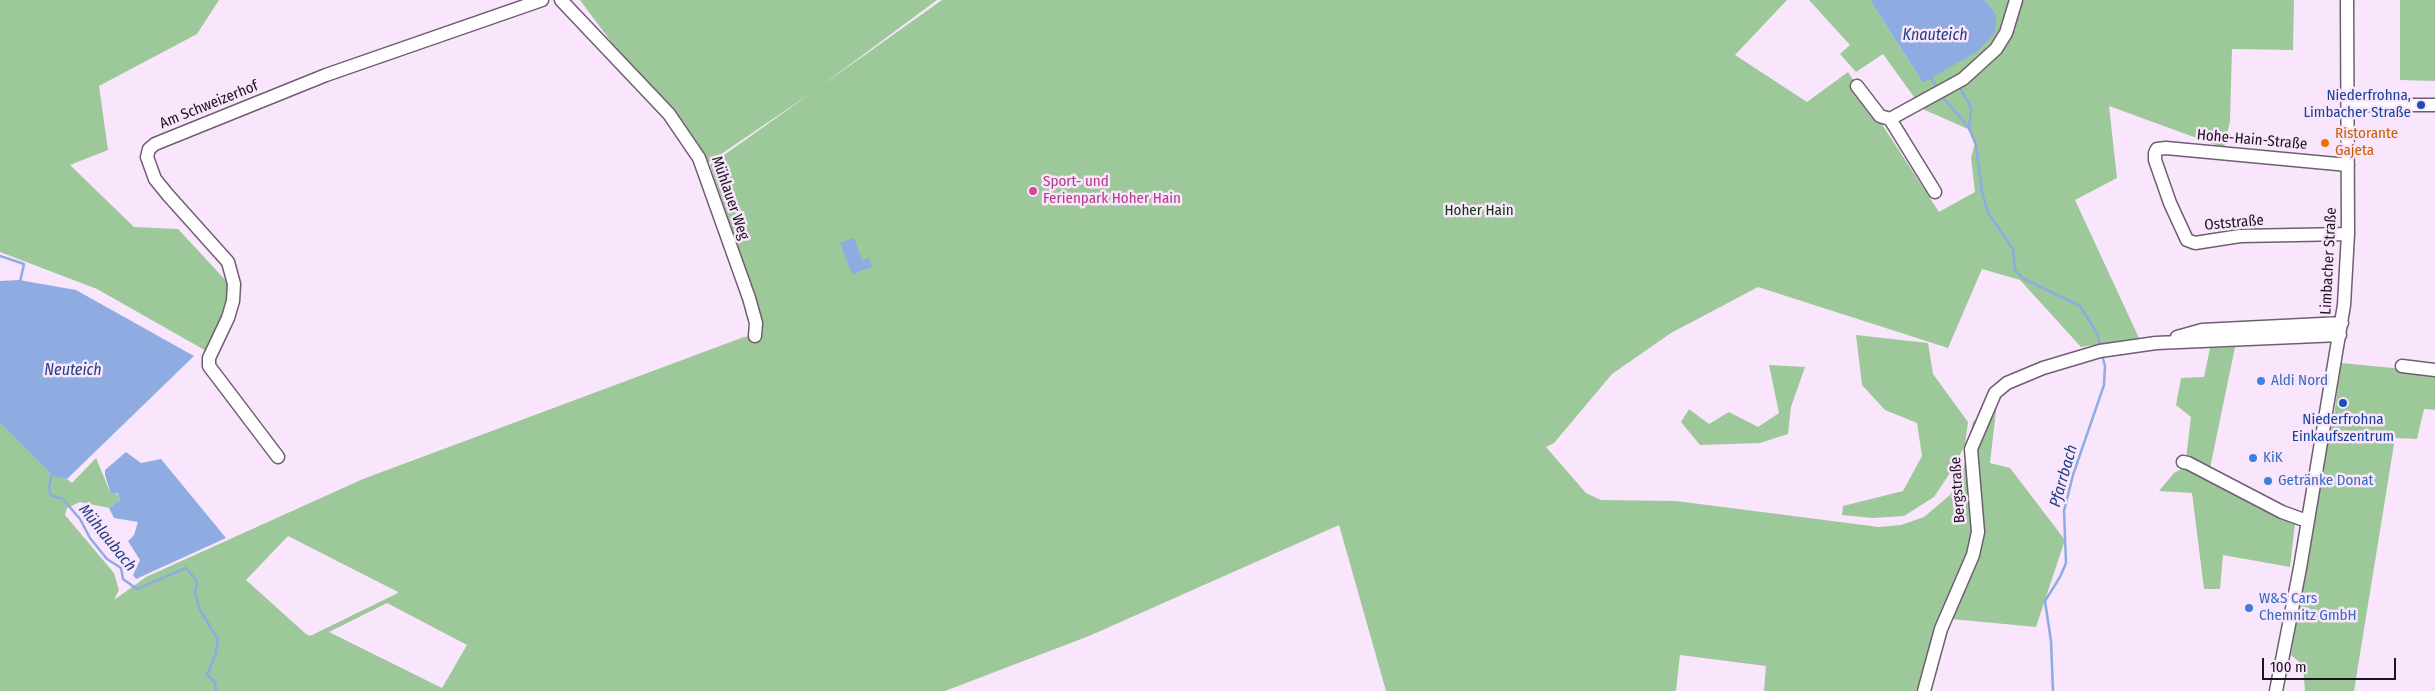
<!DOCTYPE html>
<html>
<head>
<meta charset="utf-8">
<style>
	body { margin:0 }
	#map { position:relative; width:2435px; height:691px; overflow:hidden; background:#fae6fc; font-family:"Fira Sans Condensed",sans-serif }
	canvas { display:block }
	.scale { position:absolute; left:2262px; top:658px; width:134px; height:22px; box-sizing:border-box; border:2px solid #1b141c; border-top:0; padding-left:6px; font-size:15px; line-height:18px; white-space:nowrap; color:#1b141c; -webkit-text-stroke:4px #fae6fc; paint-order:stroke }
</style>
</head>
<body>
<div id="map">
<canvas width="2435" height="691"></canvas>
<div class="scale">100 m</div>
</div>
<script>
const ctx = document.querySelector('canvas').getContext('2d');
ctx.lineJoin = 'round';
function fill(path, color) { ctx.fillStyle = color; ctx.fill(path, 'evenodd'); }
const toPath = rows => new Path2D(rows.map(r => 'M' + r).join(''));
function stroke(path, color, width, dash) { ctx.strokeStyle = color; ctx.lineWidth = width; ctx.lineCap = dash ? 'butt' : 'round'; ctx.setLineDash(dash || []); ctx.stroke(path); }
function write(font, color, halo, rows, align = 'center') {
  ctx.font = font + ' "Fira Sans Condensed",sans-serif'; ctx.lineWidth = 5; ctx.setLineDash([]); ctx.textBaseline = 'middle'; ctx.strokeStyle = halo; ctx.fillStyle = color; for (const [text, x, y, turn = 0] of rows) {
    ctx.save(); ctx.translate(x, y); ctx.rotate((+turn || 0) * Math.PI / 180); ctx.textAlign = isNaN(turn) ? turn : align; if (halo) ctx.strokeText(text, 0, 0); ctx.fillText(text, 0, 0); ctx.restore();
  }
}
const green = toPath([
	[0,0,219,0,197,34,99,86,108,150,70,165,134,227,178,229,231,286,226,305,208,352,97,289,0,252],
	[580,0,937,0,817,89,708,163,649,93],
	[942,0,1787,0,1735,55,1807,102,1848,72,1939,212,1975,192,1971,158,1975,143,1968,129,1916,106,1914,97,1883,54,1856,72,1840,54,1850,45,1809,0,1870,0,1923,83,1996,14,1985,0,2294,0,2293,50,2232,49,2230,121,2224,148,2109,106,2117,178,2075,200,2139,338,2081,347,2020,280,1982,269,1948,348,1758,287,1671,333,1612,374,1554,443,1546,447,1586,493,1601,500,1676,501,1879,527,1901,525,1924,517,1950,495,1962,476,1973,422,1997,402,1990,463,2010,468,2065,540,2036,627,1941,618,1916,691,1764,691,1766,666,1680,655,1676,691,1386,691,1339,525,1089,636,945,691,0,691,0,423,52,475,67,479,72,483,96,458,111,494,116,493,120,500,109,508,80,502,67,508,65,515,114,573,119,590,114,600,146,577,363,479,744,337,760,335,763,321,710,165],
	[288,536,398,592,398,593,310,636,306,634,246,580],
	[387,603,467,645,442,688,329,632],
	[2400,0,2435,0,2435,81,2400,80],
	[1856,335,1928,343,1933,374,1968,422,1965,444,1956,464,1934,497,1904,516,1873,518,1842,515,1843,506,1903,491,1922,456,1917,423,1885,410,1862,385],
	[2235,347,2208,478,2295,523,2290,567,2223,555,2220,589,2204,589,2192,493,2159,491,2174,473,2185,467,2191,417,2176,405,2181,378,2204,377,2210,348],
	[2341,363,2435,372,2435,410,2424,409,2417,439,2395,438,2354,691,2305,691,2303,665,2291,655,2302,572,2317,491,2334,416],
	[1769,365,1805,367,1791,407,1788,434,1760,443,1700,445,1681,422,1689,409,1709,424,1729,412,1758,427,1779,413]
]);
const water = toPath([
	[1870,0,1985,0,1996,14,1995,33,1978,51,1923,83],
	[854,238,862,260,869,258,872,267,852,274,840,243],
	[19,280,76,290,194,356,67,479,53,476,0,423,0,281],
	[126,452,141,463,161,459,226,538,136,579,133,575,140,560,128,541,134,535,138,522,114,518,109,508,120,500,117,493,111,494,105,475,105,470]
]);
const stream = toPath([
	[1931,78,1937,88],
	[1959,87,1969,103,1971,111,1969,128,1976,145,1982,192,1988,213,2013,249,2015,270,2022,278,2080,306,2098,335,2100,345],
	[1941,95,1969,128],
	[0,256,24,264,20,282],
	[52,472,49,488,51,495,60,498],
	[62,498,80,519,90,538,107,559,121,568,123,579,137,589,186,568,197,581,195,592,199,608,218,640,215,656],
	[214,658,207,675,215,682,216,691],
	[2053,691,2051,641,2045,601,2060,577,2066,563,2064,511,2073,475,2104,385,2105,366,2102,355]
]);
const minor = toPath([
	[561,0,669,114,699,158,749,298,756,323,755,336],
	[1857,86,1880,116,1890,119,1935,192],
	[2348,105,2435,105],
	[1890,119,1963,79,1996,49,2006,33,2016,0],
	[2348,234,2240,236,2195,243,2187,240,2170,203,2155,160,2155,153,2157,149,2166,148,2348,165],
	[2177,337,2202,330,2342,323],
	[2402,366,2435,370],
	[278,457,209,366,209,358,228,318,233,301,234,284,228,262,168,195,155,179,147,157,149,149,155,144,326,75,542,0],
	[2183,462,2188,463,2282,512,2307,521],
	[1924,691,1941,629,1973,555,1978,532,1971,449,1995,393,2007,383,2043,368,2100,351,2156,343,2340,335],
	[2276,691,2300,568,2344,305,2348,234,2347,0]
]);
const markers = [
	[2421,105,5,"#1a4fb4"],
	[2325,143,5,"#e8710a"],
	[1033,191,5,"#d1479c"],
	[2261,381,5,"#3f7fe0"],
	[2343,403,5,"#1a4fb4"],
	[2253,458,5,"#3f7fe0"],
	[2268,481,5,"#3f7fe0"],
	[2249,608,5,"#3f7fe0"]
];
const transitNames = [
	["Niederfrohna,",2411,96],
	["Limbacher Straße",2411,113],
	["Niederfrohna",2343,420,"center"],
	["Einkaufszentrum",2343,437,"center"]
];
const streetNames = [
	["Am Schweizerhof",209,105,-22],
	["Hohe-Hain-Straße",2252,140,5],
	["Mühlauer Weg",730,198,71],
	["Oststraße",2234,223,-5],
	["Limbacher Straße",2329,261,-87],
	["Bergstraße",1958,490,-94]
];
const foodNames = [
	["Ristorante",2335,134],
	["Gajeta",2335,151]
];
const hotelNames = [
	["Sport- und",1043,182],
	["Ferienpark Hoher Hain",1043,199]
];
const parkNames = [
	["Hoher Hain",1479,211]
];
const shopNames = [
	["Aldi Nord",2271,381],
	["KiK",2263,458],
	["Getränke Donat",2278,481],
	["W&S Cars",2259,599],
	["Chemnitz GmbH",2259,616]
];
const waterNames = [
	["Knauteich",1935,36],
	["Neuteich",73,371],
	["Pfarrbach",2064,476,-74],
	["Mühlaubach",107,538,51]
];
fill(green, '#9dc899');
fill(water, '#8eabe2');
stroke(stream, '#8eabe2', 2.5);
stroke(minor, '#6f5e71', 15);
stroke(minor, '#fff', 12);
for (const [x, y, r, color] of markers) { const dot = new Path2D(); dot.arc(x, y, r, 0, 2 * Math.PI); ctx.fillStyle = color; ctx.fill(dot); stroke(dot, '#fae6fc', 2); }
write('15px', '#164399', '#fae6fc', transitNames, 'right');
write('15px', '#1b141c', '#fae6fc', streetNames);
write('15px', '#c56008', '#fae6fc', foodNames, 'left');
write('15px', '#b23c85', '#fae6fc', hotelNames, 'left');
write('15px', '#093a08', '#fae6fc', parkNames);
write('15px', '#366cbe', '#fae6fc', shopNames, 'left');
write('italic 16px', '#203f80', '#fae6fc', waterNames);
</script>
</body>
</html>
